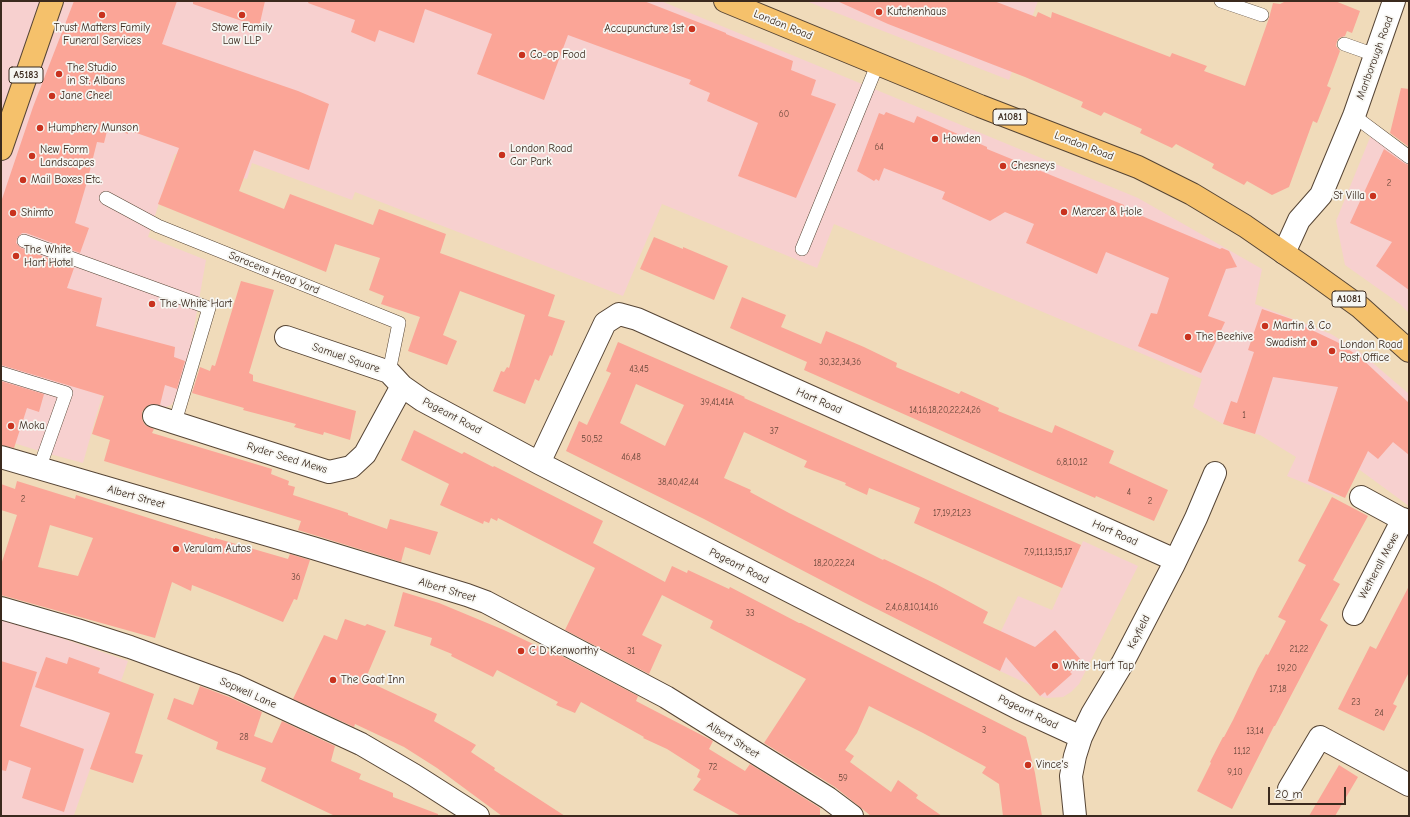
<!DOCTYPE html>
<html>
<head>
<meta charset="utf-8">
<style>
	body { margin:0 }
	#map { position:relative; width:1410px; height:817px; overflow:hidden; background:#f0dbba; font-family:"Comic Neue",sans-serif }
	canvas { display:block }
	.frame { position:absolute; inset:0; border:2px solid #3b2a1e; pointer-events:none }
	.scale { position:absolute; left:1268px; top:787px; width:78px; height:18px; box-sizing:border-box; border:2px solid #3b2a1e; border-top:0; padding-left:5px; font-size:12px; line-height:14px; white-space:nowrap; color:#3b2a1e; -webkit-text-stroke:3px #f6f6f2; paint-order:stroke }
</style>
</head>
<body>
<div id="map">
<canvas width="1410" height="817"></canvas>
<div class="frame"></div>
<div class="scale">20 m</div>
</div>
<script>
const ctx = document.querySelector('canvas').getContext('2d');
ctx.lineJoin = 'round';
function fill(path, color) { ctx.fillStyle = color; ctx.fill(path, 'evenodd'); }
const toPath = rows => new Path2D(rows.map(r => 'M' + r).join(''));
function stroke(path, color, width, dash) { ctx.strokeStyle = color; ctx.lineWidth = width; ctx.lineCap = dash ? 'butt' : 'round'; ctx.setLineDash(dash || []); ctx.stroke(path); }
function write(font, color, halo, rows, align = 'center') {
  ctx.font = font + ' "Comic Neue",sans-serif'; ctx.lineWidth = 3.5; ctx.setLineDash([]); ctx.textBaseline = 'middle'; ctx.strokeStyle = halo; ctx.fillStyle = color; for (const [text, x, y, turn = 0] of rows) {
    ctx.save(); ctx.translate(x, y); ctx.rotate((+turn || 0) * Math.PI / 180); ctx.textAlign = isNaN(turn) ? turn : align; if (halo) ctx.strokeText(text, 0, 0); ctx.fillText(text, 0, 0); ctx.restore();
  }
}
const built = toPath([
	[1,1,661,1,1138,198,1262,269,1255,304,1331,334,1360,352,1409,394,1409,506,1353,465,1339,497,1287,476,1296,457,1260,435,1223,424,1193,407,1202,379,834,224,817,268,662,204,623,296,355,192,352,200,252,163,247,179,175,154,148,237,206,260,191,345,176,399,171,405,163,408,108,394,102,396,83,463,46,453,1,439],
	[806,1,1038,1,1009,80],
	[1371,135,1409,163,1409,313,1400,304,1345,265,1336,221],
	[1083,541,1138,566,1079,684,1071,692,1063,697,1046,698,1040,696,1032,686,985,664,1018,596,1052,610],
	[1,617,128,661,74,815,72,816,1,816]
]);
const building = toPath([
	[74,1,177,1,162,44,298,91,329,104,309,170,254,150,239,191,284,209,290,194,373,225,379,209,446,234,440,253,555,295,548,316,565,321,552,356,550,355,539,381,535,379,525,404,493,391,501,371,504,372,507,367,509,368,525,315,460,291,443,335,457,341,447,365,408,351,420,317,381,304,384,296,369,290,380,258,335,244,326,272,158,204,179,148,128,130,128,134,108,127,104,143,97,142,87,182,75,223,89,228,80,253,26,233,22,233,17,238,16,243,21,248,74,268,67,288,102,298,96,326,175,347,174,357,185,361,177,389,165,385,160,405,151,404,146,407,142,412,142,419,145,425,154,429,152,433,272,469,271,474,289,481,288,485,295,487,293,495,348,513,348,515,387,529,390,519,438,532,430,555,405,547,401,562,298,530,301,521,104,461,110,440,92,434,104,396,1,365,1,202,33,107],
	[193,1,265,1,259,27,193,4],
	[309,1,644,1,726,33,726,34,793,61,791,70,816,80,811,95,836,104,796,198,738,176,758,123,707,101,710,93,689,84,691,80,568,35,544,100,477,74,492,34,425,9,414,43,379,30,375,42,351,32,355,20,308,3],
	[837,1,994,1,1036,17,1038,12,1051,18,1052,12,1170,57,1172,53,1207,66,1204,71,1245,86,1269,18,1273,3,1280,4,1286,1,1335,1,1360,11,1352,33,1347,31,1345,36,1339,38,1337,41,1336,46,1340,51,1327,86,1331,88,1317,123,1313,121,1289,187,1272,195,1247,181,1244,185,1212,168,1214,164,1176,144,1172,148,1140,133,1142,129,1104,112,1101,116,1081,107,1083,102,1025,77,888,24],
	[1401,88,1409,89,1409,147,1390,133],
	[886,112,914,123,917,116,987,147,987,149,1124,205,1123,208,1220,249,1222,248,1229,251,1237,267,1226,269,1208,316,1225,322,1201,373,1138,346,1151,313,1157,314,1169,278,1106,252,1097,274,1026,243,1034,224,1005,212,990,221,942,199,945,192,884,168,879,181,876,179,874,181,857,171,879,113,884,115],
	[1384,149,1404,163,1409,165,1409,290,1376,266,1392,242,1350,223],
	[654,237,683,249,683,247,728,266,714,300,640,269],
	[241,281,274,290,249,373,253,375,253,381,356,411,350,440,324,432,323,435,294,427,296,424,243,410,244,408,192,393,200,367,210,371,212,365,215,366],
	[742,297,786,315,781,327,821,344,826,331,864,347,897,363,896,367,959,394,961,391,999,408,998,411,1052,433,1055,425,1114,451,1109,463,1168,490,1154,521,1096,496,1095,498,1028,469,804,370,807,362,730,328],
	[1262,309,1297,321,1297,323,1337,342,1360,357,1409,403,1409,455,1393,442,1378,459,1368,451,1345,498,1308,481,1338,387,1273,377,1255,434,1223,424,1231,401,1237,403,1254,352,1248,350],
	[618,342,745,397,744,398,1081,545,1062,588,914,523,920,508,869,488,867,495,845,485,846,483,804,467,807,461,744,432,724,478,751,490,750,492,789,513,883,560,884,559,936,584,988,612,983,623,1035,647,1055,630,1082,661,1070,672,1072,674,1047,696,1045,692,1040,696,1006,657,1000,671,863,602,704,519,566,451,579,421,587,425,611,373,606,371],
	[636,384,684,405,665,446,620,423],
	[1,381,44,394,39,412,27,408,14,448,1,445],
	[414,430,462,454,464,452,493,467,494,466,603,521,593,543,665,582,672,566,687,573,688,570,729,589,730,587,799,623,801,623,1026,737,1035,773,1042,816,1003,816,999,784,982,773,986,767,923,733,869,706,857,733,845,750,854,756,850,762,891,792,898,780,918,795,916,798,942,816,871,816,835,787,764,743,806,679,710,628,713,621,662,595,642,635,662,645,649,674,565,630,595,568,498,518,497,521,491,518,489,523,484,521,483,524,440,505,449,484,401,460],
	[17,481,75,499,76,495,215,539,215,538,250,548,288,559,290,554,310,560,297,600,294,599,283,622,230,600,192,585,191,591,172,582,155,638,1,595,1,565,17,515,1,510,1,484,15,489],
	[50,525,93,538,78,576,38,567],
	[1332,497,1368,516,1333,580,1340,584,1320,620,1328,625,1275,726,1274,726,1232,809,1197,791,1211,763,1210,762,1223,737,1224,737,1233,720,1258,668,1266,654,1268,655,1286,621,1278,617,1306,565,1298,561],
	[1409,586,1409,672,1393,704,1397,706,1384,731,1338,709,1370,646,1376,649],
	[403,592,439,603,504,630,554,654,554,652,638,696,636,701,713,741,709,749,745,771,750,764,820,808,820,816,741,816,693,790,701,779,697,777,700,770,667,749,643,738,644,737,581,702,575,713,556,705,558,702,497,670,493,677,451,656,452,654,430,645,432,638,394,626],
	[345,619,365,626,367,624,386,631,365,680,437,714,434,721,476,745,471,752,495,768,494,770,565,816,502,816,437,768,404,747,355,724,354,727,293,699,324,635,337,640],
	[46,657,67,664,69,657,100,668,98,673,154,694,135,753,143,755,133,783,90,769,110,713,35,687],
	[1,661,37,672,20,726,84,749,64,812,22,798,31,768,9,760,6,771,1,770],
	[200,686,229,697,262,712,254,736,272,743,282,721,335,746,331,761,361,774,359,779,393,793,393,797,438,814,438,816,335,816,261,781,266,768,216,749,218,742,167,719,174,698,193,705],
	[1339,765,1358,777,1335,816,1309,816]
]);
const service = toPath([
	[1221,1,1262,15],
	[1344,44,1375,55],
	[1354,116,1409,157],
	[106,198,158,226,399,323,389,372],
	[24,241,209,308,175,422],
	[802,249,878,63],
	[1,373,66,393,39,469]
]);
const minor = toPath([
	[1284,253,1299,220,1321,195,1354,116,1394,1],
	[286,337,389,372,402,386,422,400,539,463,1020,709,1081,737],
	[154,416,329,472,351,467,365,454,402,386],
	[1,457,313,548,467,595,486,602,666,697,828,798,852,816],
	[539,463,605,323,619,314,637,319,1175,560],
	[1361,497,1409,523],
	[1,608,77,630,130,647,234,685,361,744,414,775,478,816],
	[1354,614,1403,519],
	[1289,789,1320,737,1409,785],
	[1075,816,1071,776,1075,756,1081,737,1092,714,1122,664,1173,566,1196,518,1215,473]
]);
const primary = toPath([
	[725,1,980,106,1138,167,1192,194,1245,226,1310,271,1360,307,1409,351],
	[1,149,52,1]
]);
const markers = [
	[879,12,4,"#c8321e"],
	[102,15,4,"#c8321e"],
	[242,15,4,"#c8321e"],
	[692,29,4,"#c8321e"],
	[522,55,4,"#c8321e"],
	[59,74,4,"#c8321e"],
	[52,96,4,"#c8321e"],
	[40,128,4,"#c8321e"],
	[935,139,4,"#c8321e"],
	[502,155,4,"#c8321e"],
	[32,156,4,"#c8321e"],
	[1003,166,4,"#c8321e"],
	[23,180,4,"#c8321e"],
	[1373,196,4,"#c8321e"],
	[1064,212,4,"#c8321e"],
	[13,213,4,"#c8321e"],
	[16,256,4,"#c8321e"],
	[152,304,4,"#c8321e"],
	[1265,326,4,"#c8321e"],
	[1188,337,4,"#c8321e"],
	[1314,343,4,"#c8321e"],
	[1332,351,4,"#c8321e"],
	[11,426,4,"#c8321e"],
	[176,549,4,"#c8321e"],
	[521,651,4,"#c8321e"],
	[1055,666,4,"#c8321e"],
	[333,680,4,"#c8321e"],
	[1028,765,4,"#c8321e"]
];
const numberNames = [
	["60",784,114],
	["64",879,147],
	["2",1389,183],
	["30,32,34,36",840,362],
	["43,45",639,369],
	["39,41,41A",717,402],
	["14,16,18,20,22,24,26",945,410],
	["1",1244,415],
	["37",774,431],
	["50,52",592,439],
	["46,48",631,457],
	["6,8,10,12",1072,462],
	["38,40,42,44",678,482],
	["4",1129,492],
	["2",23,499],
	["2",1150,501],
	["17,19,21,23",952,513],
	["7,9,11,13,15,17",1048,552],
	["18,20,22,24",834,563],
	["36",296,577],
	["2,4,6,8,10,14,16",912,607],
	["33",750,613],
	["21,22",1299,649],
	["31",631,651],
	["19,20",1287,668],
	["17,18",1278,689],
	["23",1356,702],
	["24",1379,713],
	["3",984,730],
	["13,14",1255,731],
	["28",244,737],
	["11,12",1242,751],
	["72",713,767],
	["9,10",1235,772],
	["59",843,778]
];
const shields = [
	[26,75,34],
	[1010,117,34],
	[1349,299,34]
];
const shieldNames = [
	["A5183",26,75],
	["A1081",1010,117],
	["A1081",1349,299]
];
const poiNames = [
	["Kutchenhaus",887,12],
	["Trust Matters Family",102,28,"center"],
	["Funeral Services",102,41,"center"],
	["Stowe Family",242,28,"center"],
	["Law LLP",242,41,"center"],
	["Accupuncture 1st",684,29,"right"],
	["Co-op Food",530,55],
	["The Studio",67,68],
	["in St. Albans",67,81],
	["Jane Cheel",60,96],
	["Humphery Munson",48,128],
	["Howden",943,139],
	["London Road",510,149],
	["Car Park",510,162],
	["New Form",40,150],
	["Landscapes",40,163],
	["Chesneys",1011,166],
	["Mail Boxes Etc.",31,180],
	["St Villa",1365,196,"right"],
	["Mercer & Hole",1072,212],
	["Shimto",21,213],
	["The White",24,250],
	["Hart Hotel",24,263],
	["The White Hart",160,304],
	["Martin & Co",1273,326],
	["The Beehive",1196,337],
	["Swadisht",1306,343,"right"],
	["London Road",1340,345],
	["Post Office",1340,358],
	["Moka",19,426],
	["Verulam Autos",184,549],
	["C D Kenworthy",529,651],
	["White Hart Tap",1063,666],
	["The Goat Inn",341,680],
	["Vince's",1036,765]
];
const streetNames = [
	["London Road",783,25,22],
	["Marlborough Road",1375,58,-70],
	["London Road",1084,146,21],
	["Saracens Head Yard",274,273,22],
	["Samuel Square",346,358,19],
	["Hart Road",819,401,24],
	["Pageant Road",452,416,28],
	["Ryder Seed Mews",287,458,17],
	["Albert Street",136,497,16],
	["Hart Road",1115,533,24],
	["Pageant Road",739,566,27],
	["Wetherall Mews",1379,566,-62],
	["Albert Street",447,590,17],
	["Keyfield",1139,632,-63],
	["Sopwell Lane",248,693,24],
	["Pageant Road",1028,712,26],
	["Albert Street",733,740,32]
];
fill(built, '#f7d0cf');
fill(building, '#fba597');
stroke(service, '#564535', 14);
stroke(minor, '#564535', 24);
stroke(primary, '#564535', 24);
stroke(service, '#fff', 13);
stroke(minor, '#fff', 22);
stroke(primary, '#f5c16b', 22);
for (const [x, y, r, color] of markers) { const dot = new Path2D(); dot.arc(x, y, r, 0, 2 * Math.PI); ctx.fillStyle = color; ctx.fill(dot); stroke(dot, '#f6f6f2', 1.5); }
write('9px', '#6b493c', null, numberNames);
for (const [x, y, w] of shields) { const box = new Path2D(); box.roundRect(x - w / 2, y - 8, w, 16, 3); ctx.fillStyle = '#f6f6f2'; ctx.fill(box); stroke(box, '#3b2a1e', 1); }
write('bold 10px', '#3b2a1e', null, shieldNames);
write('11px', '#3b2a1e', '#f6f6f2', poiNames, 'left');
write('11px', '#3b2a1e', '#f6f6f2', streetNames);
</script>
</body>
</html>
